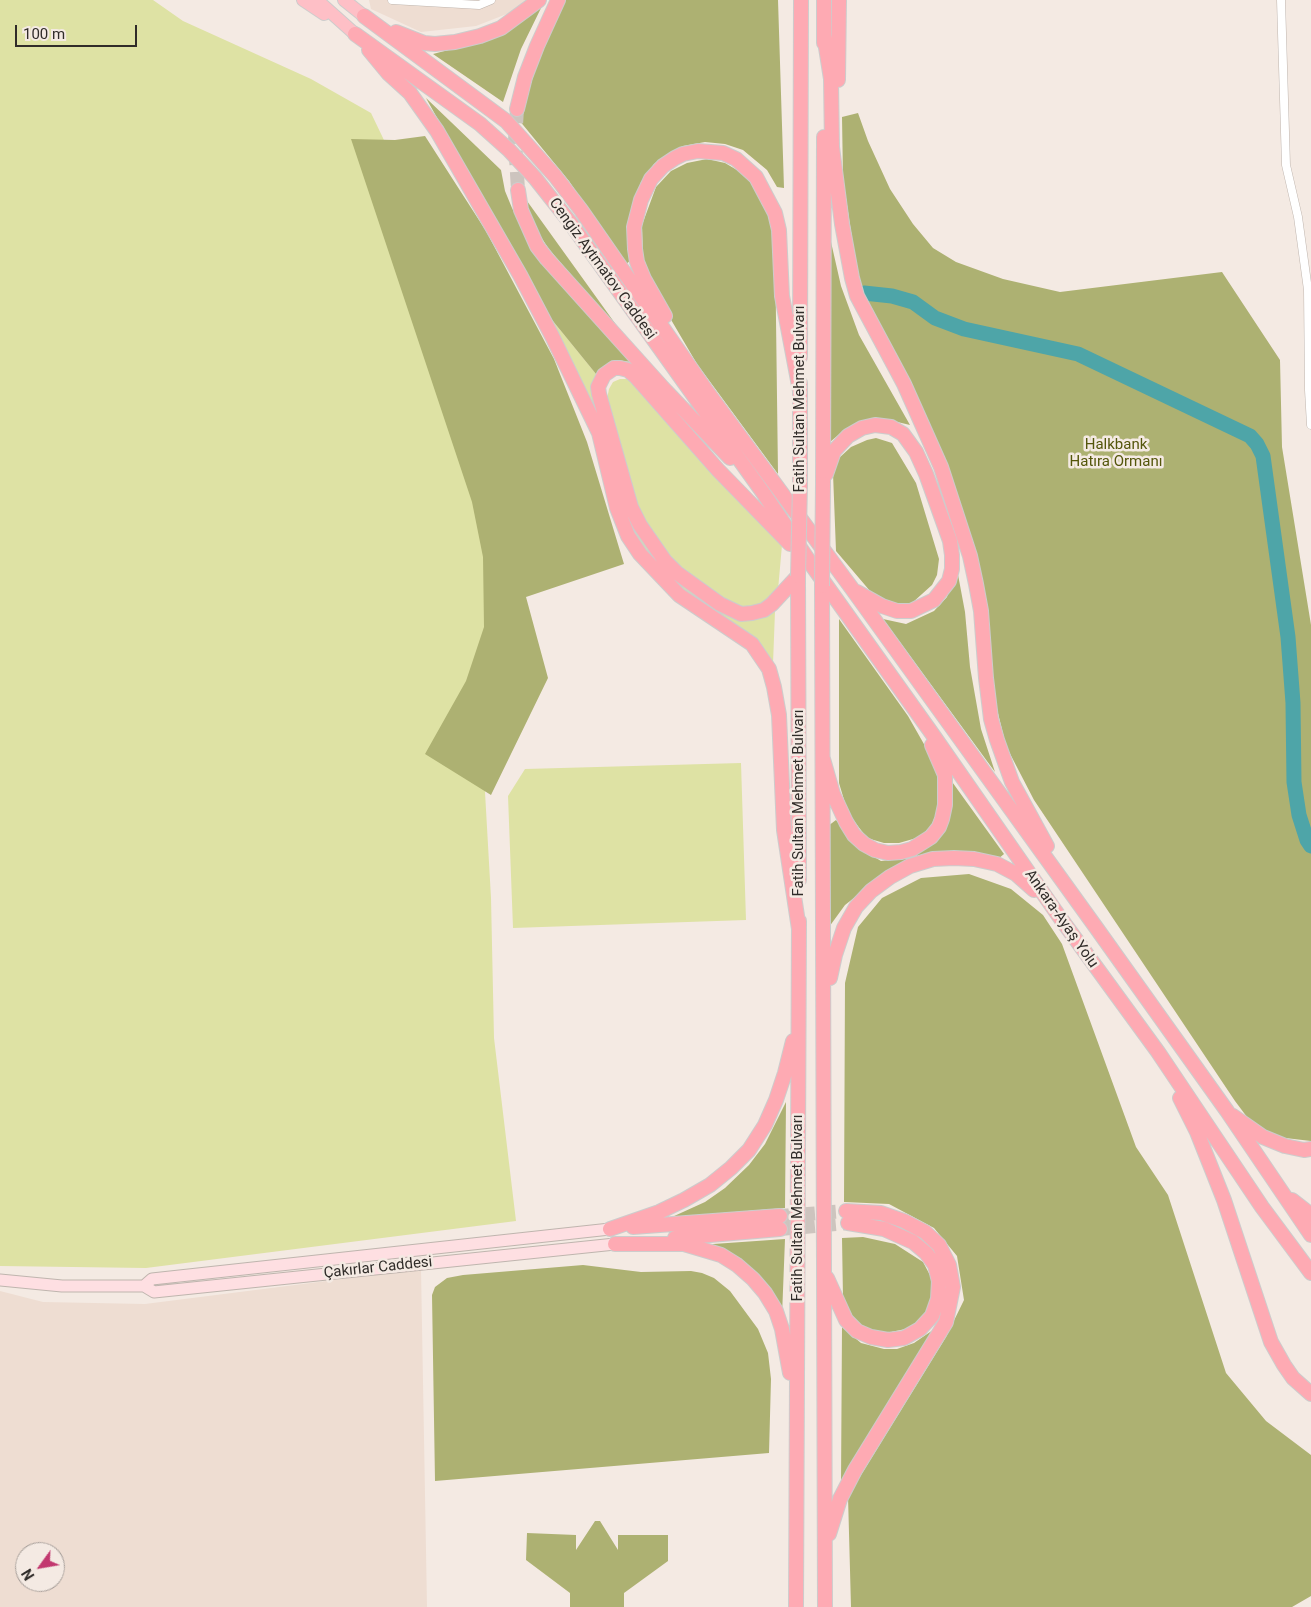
<!DOCTYPE html>
<html>
<head>
<meta charset="utf-8">
<style>
	body { margin:0 }
	#map { position:relative; width:1311px; height:1607px; overflow:hidden; background:#f4eae3; font-family:Roboto,sans-serif }
	canvas { display:block }
	.north { position:absolute; left:15px; top:1542px; width:50px; height:50px; box-sizing:border-box; background:#f4eae3; border:1px solid #a69e99; border-radius:50%; rotate:238deg; font-size:14px; font-weight:700; line-height:20px; text-align:center; color:#302c29 }
	.north::after { content:''; display:block; margin:auto; width:18px; height:22px; background:#c2386f; clip-path:polygon(50% 0,100% 100%,50% 72%,0 100%) }
	.scale { position:absolute; left:15px; top:25px; width:122px; height:22px; box-sizing:border-box; border:2px solid #302c29; border-top:0; padding-left:6px; font-size:15px; line-height:18px; white-space:nowrap; color:#302c29; -webkit-text-stroke:4px #f4eae3; paint-order:stroke }
</style>
</head>
<body>
<div id="map">
<canvas width="1311" height="1607"></canvas>
<div class="north">N</div>
<div class="scale">100 m</div>
</div>
<script>
const ctx = document.querySelector('canvas').getContext('2d');
ctx.lineJoin = 'round';
function fill(path, color) { ctx.fillStyle = color; ctx.fill(path, 'evenodd'); }
const toPath = rows => new Path2D(rows.map(r => 'M' + r).join(''));
function stroke(path, color, width, dash) { ctx.strokeStyle = color; ctx.lineWidth = width; ctx.lineCap = dash ? 'butt' : 'round'; ctx.setLineDash(dash || []); ctx.stroke(path); }
function write(font, color, halo, rows, align = 'center') {
  ctx.font = font + ' Roboto,sans-serif'; ctx.lineWidth = 5; ctx.setLineDash([]); ctx.textBaseline = 'middle'; ctx.strokeStyle = halo; ctx.fillStyle = color; for (const [text, x, y, turn = 0] of rows) {
    ctx.save(); ctx.translate(x, y); ctx.rotate((+turn || 0) * Math.PI / 180); ctx.textAlign = isNaN(turn) ? turn : align; if (halo) ctx.strokeText(text, 0, 0); ctx.fillText(text, 0, 0); ctx.restore();
  }
}
const built = toPath([
	[369,0,528,0,517,10,476,26,421,32,371,9],
	[421,1269,427,1607,0,1607,0,1291,43,1302,145,1304],
	[25,1552,55,1552,55,1582,25,1582]
]);
const green = toPath([
	[0,0,153,0,183,21,311,79,371,113,394,161,544,674,485,792,491,898,494,1038,516,1221,146,1268,0,1266],
	[544,310,596,374,595,380,647,545,745,620,758,619,775,611,773,664,759,643,683,591,657,567,632,531],
	[620,379,627,379,635,384,782,545,778,590,768,601,747,609,727,603,693,579,669,558,638,510,607,399,609,389,613,382],
	[741,763,746,920,513,928,508,796,525,769]
]);
const forest = toPath([
	[563,0,778,0,784,188,777,187,767,170,743,150,725,144,705,142,683,146,669,153,654,164,641,182,629,222,631,260,625,265,569,181,519,120,546,37],
	[543,4,521,49,503,102,433,54,475,43],
	[426,98,501,170,505,191,512,208,529,242,631,362,616,360,604,366,596,374,544,310],
	[858,113,868,141,890,189,913,224,933,248,956,262,1003,279,1060,292,1222,272,1280,360,1282,447,1311,625,1311,1141,1277,1137,1250,1121,1235,1101,1034,800,1006,746,997,709,981,586,887,343,861,288,856,265,843,178,842,117],
	[425,136,486,231,554,359,587,442,624,564,526,597,548,678,491,795,425,754,466,681,484,627,483,557,472,502,351,139,395,140],
	[707,159,725,163,742,173,760,193,771,223,775,243,778,474,697,364,663,306,643,261,642,225,656,187,671,171,687,163],
	[522,194,627,340,548,248,531,221],
	[831,242,841,286,859,335,910,425,885,419,863,422,843,431,830,442],
	[876,438,892,443,916,483,939,559,937,575,932,585,912,603,896,603,876,598,836,551,833,473,839,458,851,447,867,440],
	[956,564,965,612,970,667,981,729,995,772,883,619,906,624,934,611,947,597],
	[839,619,908,716,933,760,939,777,941,795,937,812,931,826,920,837,899,843,884,843,867,838,848,813,839,783],
	[950,779,1004,854,998,859,971,852,878,879,845,905,829,927,828,826,836,820,859,848,881,861,907,858,929,845],
	[969,874,1011,889,1043,915,1062,944,1136,1147,1168,1195,1226,1373,1266,1421,1311,1455,1311,1596,1292,1607,851,1607,848,1496,946,1337,964,1300,957,1256,934,1228,889,1204,844,1202,845,983,858,927,882,898,921,878],
	[786,1102,785,1208,672,1217,705,1202,725,1188,749,1165,765,1144],
	[863,1237,895,1244,923,1262,932,1279,932,1302,924,1316,910,1328,877,1335,855,1321,843,1298,842,1238],
	[785,1239,782,1316,768,1291,699,1245],
	[583,1265,641,1272,691,1271,702,1273,714,1278,730,1291,758,1329,768,1353,771,1379,769,1453,435,1481,432,1295,435,1287,447,1278,463,1275],
	[842,1327,861,1343,884,1349,897,1349,914,1343,933,1330,841,1484],
	[595,1521,600,1521,618,1550,618,1535,668,1535,668,1561,624,1593,624,1607,570,1607,570,1593,526,1560,527,1533,576,1535,576,1550]
]);
const river = toPath([
	[864,293,892,296,913,302,935,318,964,329,1078,354,1250,436,1257,444,1263,456,1288,637,1293,703,1294,782,1299,815,1307,840,1311,846]
]);
const trunkTunnel = toPath([
	[517,109,515,141,518,190],
	[780,1216,846,1211],
	[780,1229,848,1223]
]);
const minor = toPath([
	[392,0,479,5,491,0],
	[1281,0,1286,165,1298,217,1308,290,1309,390,1311,425]
]);
const secondary = toPath([
	[610,1229,152,1279,144,1286,154,1292,615,1244],
	[0,1280,62,1286,144,1286]
]);
const primary = toPath([
	[303,0,324,14],
	[317,0,355,34],
	[344,0,364,16]
]);
const trunk = toPath([
	[824,0,824,43],
	[364,16,506,121,555,176,581,210,708,393,853,590,1095,926,1227,1111,1311,1235],
	[396,32,424,43,435,44,455,42,480,36,501,28,539,0],
	[355,34,480,124,509,150,535,178,569,221,764,494,811,564,933,735,1061,919,1158,1052,1262,1207,1311,1273],
	[824,35,831,79,832,147,842,224,852,278,857,296,904,384,941,467,970,556,976,584,981,611,986,678,991,719,997,740,1012,782,1047,846],
	[369,50,388,73,410,93,437,131,520,275,552,336,599,433,617,508,628,536,640,554,679,595,752,644,769,669,774,687,779,715,784,830,799,929],
	[838,80,839,0],
	[517,109,525,77,537,46,558,0],
	[518,190,521,210,537,246,547,259,663,388,730,458],
	[665,316,644,279,637,262,635,249,634,227,641,200,651,179,663,166,675,158,683,154,698,151,723,153,736,159,756,177,775,213,779,230,782,296,800,391],
	[800,357,801,0],
	[826,474,834,451,848,436,862,428,875,425,891,427,903,434,916,452,926,474,950,541,952,555,952,569,949,581,934,600,911,611,897,611,882,606,857,592],
	[800,484,800,383],
	[823,484,824,137],
	[790,544,718,470,636,377,628,370,620,368,614,368,604,375,598,387,599,394,631,507,640,525,665,561,677,573,720,604,741,614,752,613,764,610,772,604,798,576],
	[798,576,799,880],
	[822,586,825,1607],
	[823,759,833,794,846,822,854,835,864,844,875,850,888,853,901,852,912,849,931,837,939,827,942,819,945,805,945,775,932,745],
	[830,978,835,955,844,928,856,907,871,891,890,877,910,866,933,859,954,858,974,859,997,864,1016,874,1034,890],
	[1180,1098,1197,1132,1224,1200,1271,1342,1284,1365,1293,1378,1311,1394],
	[1233,1116,1263,1137,1285,1146,1304,1150,1311,1149],
	[1292,1200,1311,1215],
	[633,1227,780,1216],
	[610,1229,659,1212,684,1200,710,1185,731,1168,749,1150,765,1125,776,1100,785,1073,793,1041],
	[675,1238,780,1229],
	[615,1244,684,1244,721,1255,737,1265,753,1279,765,1293,776,1311,782,1329,790,1373],
	[827,1278,846,1320,857,1331,871,1337,888,1340,904,1338,920,1329,932,1316,938,1299,939,1281,935,1265,926,1253,913,1242,884,1229,848,1223],
	[829,1534,840,1499,855,1470,946,1322,953,1287,949,1265,939,1245,925,1232,904,1221,881,1213,846,1211],
	[796,1607,799,921]
]);
const trunkBridge = toPath([
	[798,576,800,484],
	[822,586,823,484]
]);
const streetNames = [
	["Cengiz Aytmatov Caddesi",602,269,54],
	["Fatih Sultan Mehmet Bulvarı",800,399,-90],
	["Fatih Sultan Mehmet Bulvarı",799,803,-90],
	["Ankara-Ayaş Yolu",1061,919,55],
	["Fatih Sultan Mehmet Bulvarı",798,1208,-90],
	["Çakırlar Caddesi",378,1268,-6]
];
const parkNames = [
	["Halkbank",1116,445],
	["Hatıra Ormanı",1116,462]
];
fill(built, '#eeddd2');
fill(green, '#dee2a4');
fill(forest, '#adb172');
stroke(river, '#4ea5a8', 15);
stroke(trunkTunnel, '#cdc4be', 14, [14, 7]);
stroke(minor, '#bfb5ae', 9);
stroke(secondary, '#bfb5ae', 13);
stroke(primary, '#cdcccc', 14);
stroke(trunk, '#cdcccc', 16);
stroke(minor, '#fff', 8);
stroke(secondary, '#fedfe2', 11);
stroke(primary, '#febfc6', 12);
stroke(trunk, '#feaab3', 14);
stroke(trunkBridge, '#cdcccc', 16, []);
stroke(trunkBridge, '#feaab3', 14);
write('15px', '#302c29', '#f4eae3', streetNames);
write('15px', '#54560b', '#f4eae3', parkNames);
</script>
</body>
</html>
